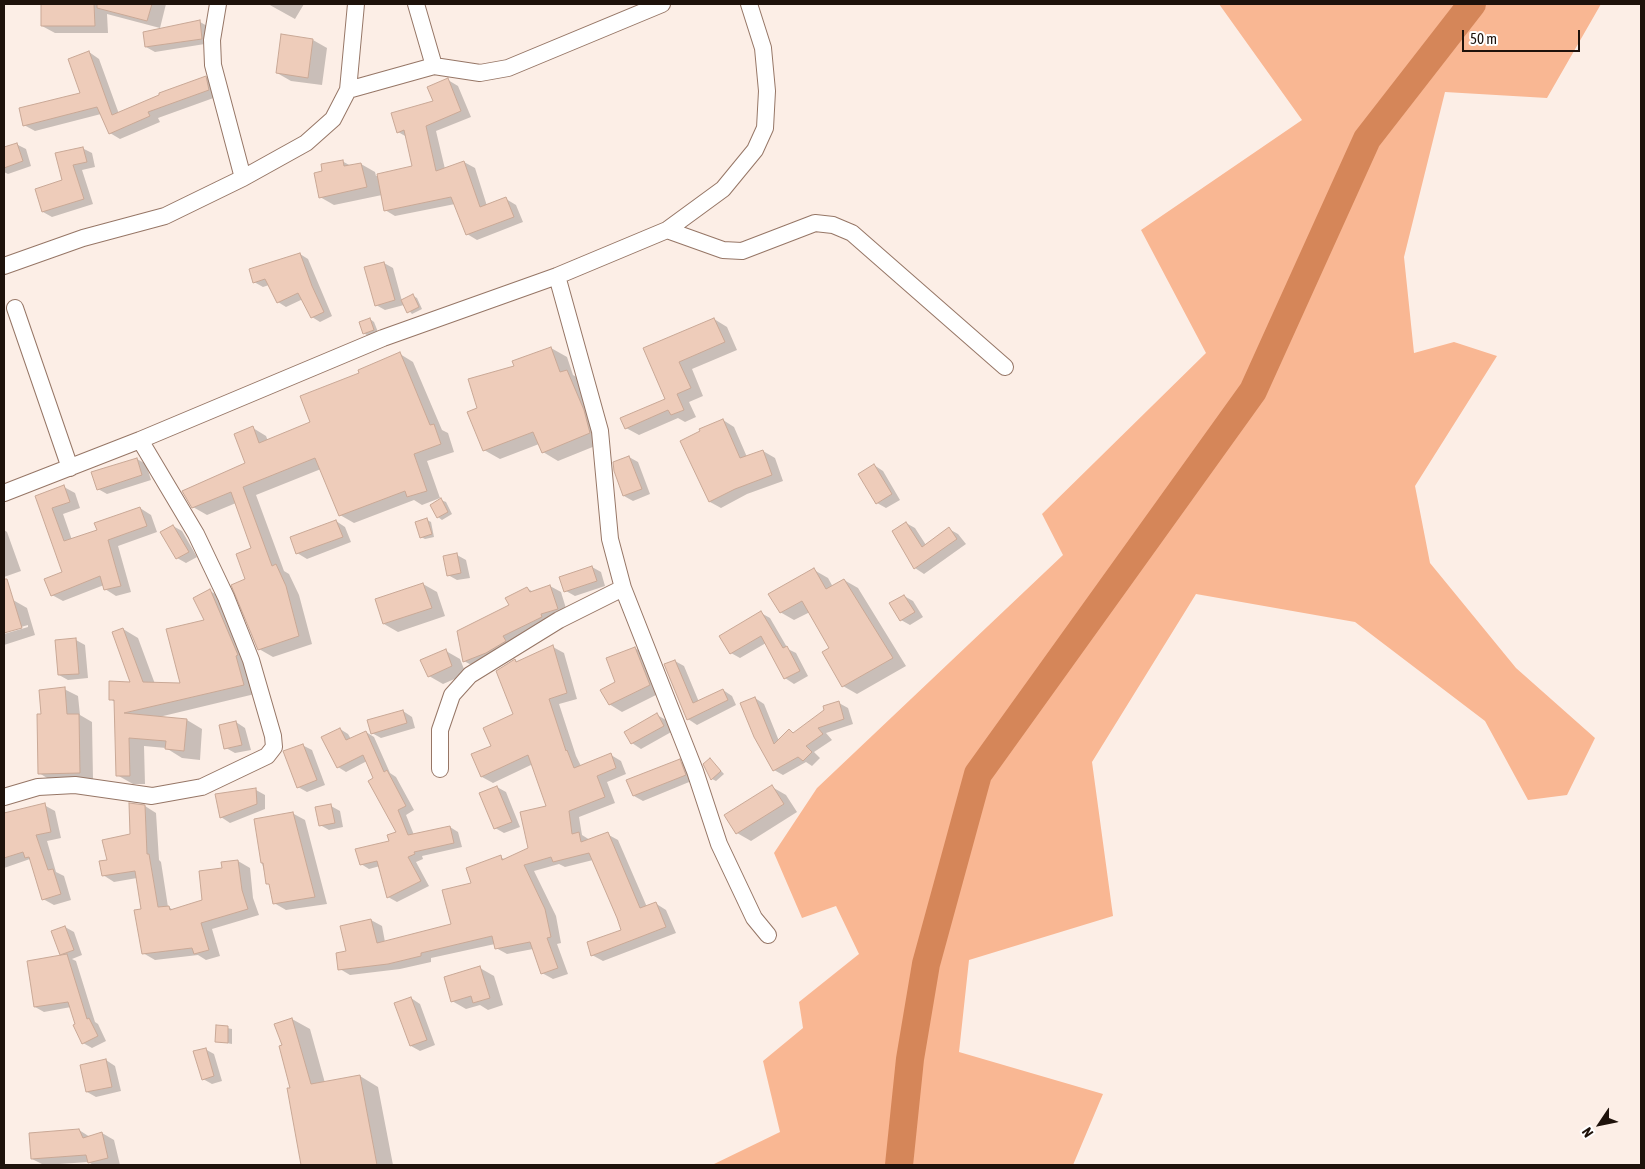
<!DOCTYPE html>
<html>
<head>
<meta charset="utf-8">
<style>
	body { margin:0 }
	#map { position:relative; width:1645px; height:1169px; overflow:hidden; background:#fceee6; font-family:"Asap Condensed",sans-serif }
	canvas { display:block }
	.frame { position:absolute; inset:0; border:5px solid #1e120b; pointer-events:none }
	.north { position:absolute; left:1575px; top:1099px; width:50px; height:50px; -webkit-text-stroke:4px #fff; paint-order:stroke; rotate:236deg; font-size:14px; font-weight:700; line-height:20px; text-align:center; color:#1e120b }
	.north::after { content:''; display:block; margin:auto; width:18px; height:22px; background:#1e120b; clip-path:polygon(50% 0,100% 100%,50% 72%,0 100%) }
	.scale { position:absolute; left:1462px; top:30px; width:118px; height:22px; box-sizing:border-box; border:2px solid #1e120b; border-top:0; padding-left:6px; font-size:15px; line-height:18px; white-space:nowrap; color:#1e120b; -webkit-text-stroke:4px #fff; paint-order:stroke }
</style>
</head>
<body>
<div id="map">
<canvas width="1645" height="1169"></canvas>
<div class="frame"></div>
<div class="north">N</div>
<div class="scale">50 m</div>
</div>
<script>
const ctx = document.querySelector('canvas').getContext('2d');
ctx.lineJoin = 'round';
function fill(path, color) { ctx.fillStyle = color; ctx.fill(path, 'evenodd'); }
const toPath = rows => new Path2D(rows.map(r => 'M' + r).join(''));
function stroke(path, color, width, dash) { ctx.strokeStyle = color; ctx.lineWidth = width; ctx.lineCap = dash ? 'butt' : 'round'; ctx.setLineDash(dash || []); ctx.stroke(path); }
const green = toPath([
	[1219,4,1601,4,1547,98,1445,92,1404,257,1414,353,1454,342,1497,356,1415,486,1430,563,1516,668,1595,738,1567,795,1528,800,1485,721,1355,622,1196,594,1092,762,1113,916,969,960,959,1052,1103,1094,1073,1165,712,1165,780,1132,763,1061,803,1028,799,1002,859,954,836,906,802,918,774,853,817,788,1063,555,1042,514,1206,353,1141,230,1302,120]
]);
const shadow = toPath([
	[42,4,166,4,160,28,107,14,108,33,55,33,42,26],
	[268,4,304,4,295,19],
	[200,22,209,27,211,43,155,52,146,47],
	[313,40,327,48,322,85,291,81,277,73],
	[89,52,99,59,119,114,205,77,216,83,219,96,158,118,160,122,120,139,110,133,101,114,35,131,24,125,82,94],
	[448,80,458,86,471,117,436,131,445,169,464,162,475,168,487,206,506,199,516,205,523,222,477,240,467,234,455,204,395,216,385,210,382,195,334,205,320,197,324,172,342,161,351,166,361,164,375,172,376,176,414,167,407,137,398,132,435,102],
	[16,144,26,149,31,166,8,174,4,172,4,149],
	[82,148,92,153,95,167,82,170,93,204,52,217,43,212],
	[300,254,308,259,332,316,320,322,312,317,303,299,286,307,278,302,269,285,263,287,254,282],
	[384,263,393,268,402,301,413,296,417,298,422,309,412,314,404,305,385,310,376,305],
	[370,319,374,322,378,332,368,336,364,333],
	[714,319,727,327,737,350,692,369,703,396,689,402,696,417,685,422,678,418,639,435,626,428,666,399,645,349],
	[551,348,567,357,573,375,582,380,605,442,558,461,543,452,539,444,500,459,484,450,479,408],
	[400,354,413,362,442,430,448,433,454,452,427,461,440,498,422,505,414,500,354,523,340,515,321,469,256,495,284,571,289,574,299,595,312,644,273,657,259,649,247,579,253,549,236,503,207,515,193,507,247,464,253,428,266,436,268,441,312,423,361,374],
	[723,420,734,427,747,457,763,451,775,458,783,481,747,494,721,508,710,502],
	[629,457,638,462,650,494,633,501,624,496],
	[137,459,146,464,151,480,107,494,98,489],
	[874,465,883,471,900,500,886,508,877,503],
	[64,487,75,493,80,508,63,514,72,540,98,531,140,508,151,515,157,532,118,546,131,592,116,596,105,589,104,585,63,601,52,595,64,572,37,496],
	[441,500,446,502,452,514,442,520,438,517],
	[427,520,431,522,434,537,425,539,421,537],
	[336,521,345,527,351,542,307,559,297,553],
	[906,523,915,528,926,545,949,529,958,534,966,544,924,574,915,568,893,531],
	[173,526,182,531,197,557,186,563,177,558],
	[4,530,7,532,21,571,4,577],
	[457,555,466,560,470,578,457,580,448,575],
	[592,567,601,572,605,586,575,596,566,591],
	[814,570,828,578,833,587,844,580,858,588,906,666,857,694,843,686,831,648,810,612,794,620,780,612],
	[423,584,437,592,445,616,398,632,384,624,377,600],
	[550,586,561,592,568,615,475,667,464,661,527,588,533,592],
	[210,591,226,600,259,693,159,717,187,720,202,729,200,760,182,758,166,748,144,746,145,784,133,784,117,775,115,702,110,699,132,683,123,629,138,638,155,684,181,685,206,621],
	[904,596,913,601,923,617,910,625,901,620],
	[13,600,27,608,35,635,4,645,4,634,28,627,28,625,4,632,4,603],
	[761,613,770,618,788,649,796,653,808,676,794,684,785,678,766,643,740,658,731,653],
	[76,640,85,645,88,678,68,680,59,675],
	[553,647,564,653,577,699,559,704,576,756,581,766,611,755,621,761,626,774,607,782,615,803,579,817,582,835,590,840,607,834,618,840,647,907,655,903,666,910,676,933,603,961,592,955,623,931,593,860,565,867,559,864,534,871,556,916,561,943,557,944,568,974,553,979,542,973,533,949,507,954,496,948,495,944,431,958,431,962,400,969,350,975,340,969,347,952,371,920,382,926,385,942,453,925,473,884,500,857,506,860,530,848,548,807,533,764,493,783,482,777,473,755,493,746,515,715,515,660,518,662],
	[635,648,648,656,662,692,622,712,609,704,616,683],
	[446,651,460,659,466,674,443,684,429,676],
	[675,661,684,666,699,702,723,690,732,696,736,705,697,725,688,719],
	[64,689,78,696,80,715,92,722,93,780,52,781,39,773,42,715],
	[755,698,764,704,779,741,790,731,794,733,839,703,848,708,853,724,826,733,832,740,814,752,820,758,812,766,806,762,783,775,774,770],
	[403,711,412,717,415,728,381,738,372,733],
	[657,715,666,720,673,731,641,749,632,743],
	[236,722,245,728,251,750,235,753,226,748],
	[340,729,348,734,351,739,366,732,374,737,390,773,396,777,414,810,406,815,414,835,450,827,458,832,462,847,422,856,423,859,416,862,429,886,397,902,388,897,380,866,369,869,361,864,391,841,398,832,367,761,346,772,338,767],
	[302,745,312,750,325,785,307,792,298,787],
	[710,759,724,774,716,781,712,779],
	[679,761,689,766,694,780,643,801,634,796],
	[497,787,506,792,520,827,504,833,495,828],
	[772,787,786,795,797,812,751,841,737,833],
	[256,790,265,795,265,809,230,823,221,817],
	[44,805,55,811,61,838,47,841,56,872,64,876,71,900,54,905,43,899,32,861,30,859,4,868,4,815],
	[145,806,156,813,159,860,161,862,168,907,174,910,204,901,224,869,238,861,250,868,253,898,259,915,212,929,220,956,206,960,198,955,155,960,143,953,142,910,137,878,114,882,103,875,108,861,131,835],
	[331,806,340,811,343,827,329,830,320,825],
	[292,813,305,820,327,904,286,910,274,903,271,885,267,883,262,863],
	[65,927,74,932,82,955,72,959,76,961,95,1022,98,1024,106,1041,92,1048,83,1043,71,1007,44,1012,35,1007,64,956,61,954],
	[480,968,494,976,503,1005,488,1010,480,1005,466,1009,452,1001],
	[411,998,420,1004,435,1045,420,1051,411,1046,396,1004],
	[292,1019,310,1029,325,1083,360,1076,378,1087,393,1165,302,1165,288,1089,291,1089,284,1046,276,1025],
	[217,1026,232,1029,232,1044,216,1041],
	[205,1049,214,1054,222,1081,212,1084,203,1079],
	[106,1060,115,1066,121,1091,96,1097,87,1092],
	[79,1130,90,1137,102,1133,114,1140,120,1165,93,1165,89,1162,44,1165,32,1159]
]);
const river = toPath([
	[899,1165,910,1059,926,964,978,774,1253,391,1367,139,1472,4]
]);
const building = toPath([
	[41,4,94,4,95,26,41,26,41,4],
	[97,4,152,4,147,21,97,8,97,4],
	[200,20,202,39,145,47,143,32,200,20],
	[281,34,313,39,308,78,276,73,281,34],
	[89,51,112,115,159,95,159,93,206,76,209,90,148,112,150,116,109,134,97,107,23,126,19,108,80,93,68,59,89,51],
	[448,78,461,111,426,126,436,171,464,161,480,207,506,197,514,217,466,235,451,197,384,211,377,174,412,166,404,130,397,133,391,113,433,101,427,87,448,78],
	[17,143,23,161,4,168,4,147,17,143],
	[83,147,87,162,73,165,84,199,42,212,35,189,62,180,55,153,83,147],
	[343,160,344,166,361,163,367,187,319,198,314,173,322,171,321,164,343,160],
	[300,253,312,286,324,312,311,318,298,293,277,303,265,279,253,283,249,269,300,253],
	[384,262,395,300,375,306,364,267,384,262],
	[413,294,419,307,407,313,401,300,413,294],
	[370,318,374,330,363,334,359,322,370,318],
	[714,318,725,342,679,362,691,388,677,394,684,410,671,415,668,410,625,429,620,418,665,399,643,348,714,318],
	[551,347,560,372,567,370,584,410,590,433,542,453,533,432,483,451,467,412,477,408,468,379,514,366,512,361,551,347],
	[400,352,430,425,434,424,441,444,414,454,427,491,407,497,405,491,339,516,315,458,243,487,272,566,276,564,286,586,299,636,258,650,231,585,245,579,236,554,251,548,231,492,192,508,182,491,245,463,234,434,253,426,259,443,310,422,300,396,359,373,358,370,400,352],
	[723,419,740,458,763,450,772,475,735,489,709,502,680,441,700,431,699,429,723,419],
	[629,456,642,489,623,496,614,471,613,462,629,456],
	[137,458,142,475,97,490,91,472,137,458],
	[874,464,892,494,876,504,858,474,874,464],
	[64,485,70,502,52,508,64,541,97,530,94,523,140,507,147,526,108,540,121,586,104,590,100,576,51,596,44,579,62,572,35,496,64,485],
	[441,498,448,512,437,518,430,505,441,498],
	[427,518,432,534,420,538,415,522,427,518],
	[336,520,343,537,296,554,290,537,336,520],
	[906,522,922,547,949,527,957,539,914,569,892,531,906,522],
	[173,525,189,552,176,559,160,532,173,525],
	[457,553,461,573,447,576,443,556,457,553],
	[592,566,597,581,564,592,559,577,592,566],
	[814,568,826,589,844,579,893,658,842,687,822,652,829,648,802,601,780,613,768,594,814,568],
	[4,579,7,579,22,628,4,633,4,579],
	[423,583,432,608,383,624,375,599,423,583],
	[550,585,558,609,541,614,542,617,503,636,506,641,486,653,463,662,457,631,509,605,505,598,527,587,530,592,550,585],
	[210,589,238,655,236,656,244,685,124,713,187,719,184,751,165,749,166,741,129,738,130,776,116,776,114,700,109,700,109,681,130,682,112,632,123,628,143,682,180,683,166,629,204,620,193,598,210,589],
	[904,595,915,612,900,621,889,603,904,595],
	[761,611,783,648,787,646,800,671,784,679,761,636,730,654,719,636,761,611],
	[76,638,79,674,58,675,55,640,76,638],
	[553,645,567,693,549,699,566,751,567,750,574,768,611,753,616,768,597,776,605,797,569,811,572,834,579,832,581,842,608,832,640,908,656,902,666,927,591,956,587,942,621,930,617,918,589,853,553,862,551,857,524,865,545,909,551,937,547,938,558,968,541,974,530,942,495,949,492,936,421,953,421,956,388,964,338,970,336,953,346,951,340,926,371,919,377,943,451,924,442,890,471,883,466,868,501,855,502,860,528,848,520,812,546,806,528,755,481,777,471,754,491,746,483,728,513,714,496,671,515,659,516,662,553,645],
	[635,647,650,685,609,705,600,690,615,682,606,658,635,647],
	[446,649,452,666,428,677,420,660,446,649],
	[675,660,693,703,723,689,728,700,687,720,664,664,675,660],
	[65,687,67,714,79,714,80,773,38,774,37,714,41,714,39,690,65,687],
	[755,697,774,744,789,729,793,733,824,710,823,706,839,701,844,719,818,728,823,734,806,746,812,752,803,761,798,757,773,771,754,737,740,703,755,697],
	[403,710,407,723,371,734,367,720,403,710],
	[657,713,664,726,631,744,624,732,657,713],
	[236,721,242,745,224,749,219,725,236,721],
	[340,728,346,740,366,731,384,772,387,770,406,806,398,810,408,835,450,826,454,843,414,852,415,854,408,857,421,881,387,898,377,861,360,865,355,849,389,841,387,835,396,832,368,781,373,778,363,755,337,768,321,737,340,728],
	[303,744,317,780,297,788,283,751,303,744],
	[710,758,721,771,711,780,703,764,710,758],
	[680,759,686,775,633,796,626,780,680,759],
	[772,785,784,804,736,834,724,815,772,785],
	[497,786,512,822,494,829,479,793,497,786],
	[256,788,257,804,220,818,215,794,256,788],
	[45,803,51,832,36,835,48,870,53,869,61,894,42,900,29,857,25,858,23,852,4,858,4,813,45,803],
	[129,803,145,805,147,854,149,854,158,907,169,906,170,910,202,900,199,871,222,868,221,862,238,860,242,890,248,909,201,923,209,950,194,954,192,948,142,954,134,910,141,909,135,871,102,876,99,861,107,860,102,840,130,834,129,803],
	[331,804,335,823,319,826,315,807,331,804],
	[293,812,315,897,273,904,269,884,266,884,263,863,261,863,254,819,293,812],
	[65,926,74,950,60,955,51,931,65,926],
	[67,954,87,1019,89,1018,98,1036,82,1044,73,1025,75,1024,68,1002,34,1007,27,961,67,954],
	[480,966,490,998,473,1003,471,996,451,1002,444,977,480,966],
	[411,997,427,1040,410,1046,394,1003,411,997],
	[292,1018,311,1084,360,1075,377,1165,301,1165,287,1088,290,1088,279,1046,282,1045,274,1024,292,1018],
	[216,1025,228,1026,228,1043,215,1042,216,1025],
	[206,1048,214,1076,202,1080,193,1051,206,1048],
	[106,1059,112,1087,86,1092,80,1065,106,1059],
	[79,1129,83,1138,102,1132,108,1158,88,1163,86,1155,31,1159,29,1133,79,1129]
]);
const minor = toPath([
	[218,4,212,40,213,65,243,178],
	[416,4,434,66],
	[348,90,434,66,480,73,508,68,662,4],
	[667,230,723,250,742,251,815,223,833,225,852,233,1005,367],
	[4,266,83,238,165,216,243,178,306,143,333,119,348,90,356,4],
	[557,276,600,431,610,539,623,588,695,771,719,844,754,918,768,935],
	[15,308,70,468],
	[4,493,140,440,383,338,557,276,667,230,723,189,755,150,765,128,767,91,763,48,749,4],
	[440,769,440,730,452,695,470,675,559,620,623,588],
	[4,797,38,787,75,785,152,796,202,787,267,756,274,747,273,736,251,660,226,597,196,534,140,440]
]);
fill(green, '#f9b793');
fill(shadow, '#0003');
stroke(river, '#d58659', 28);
fill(building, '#eeccba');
stroke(building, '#c9a896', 1);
stroke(minor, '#967666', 18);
stroke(minor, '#fff', 16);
</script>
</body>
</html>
